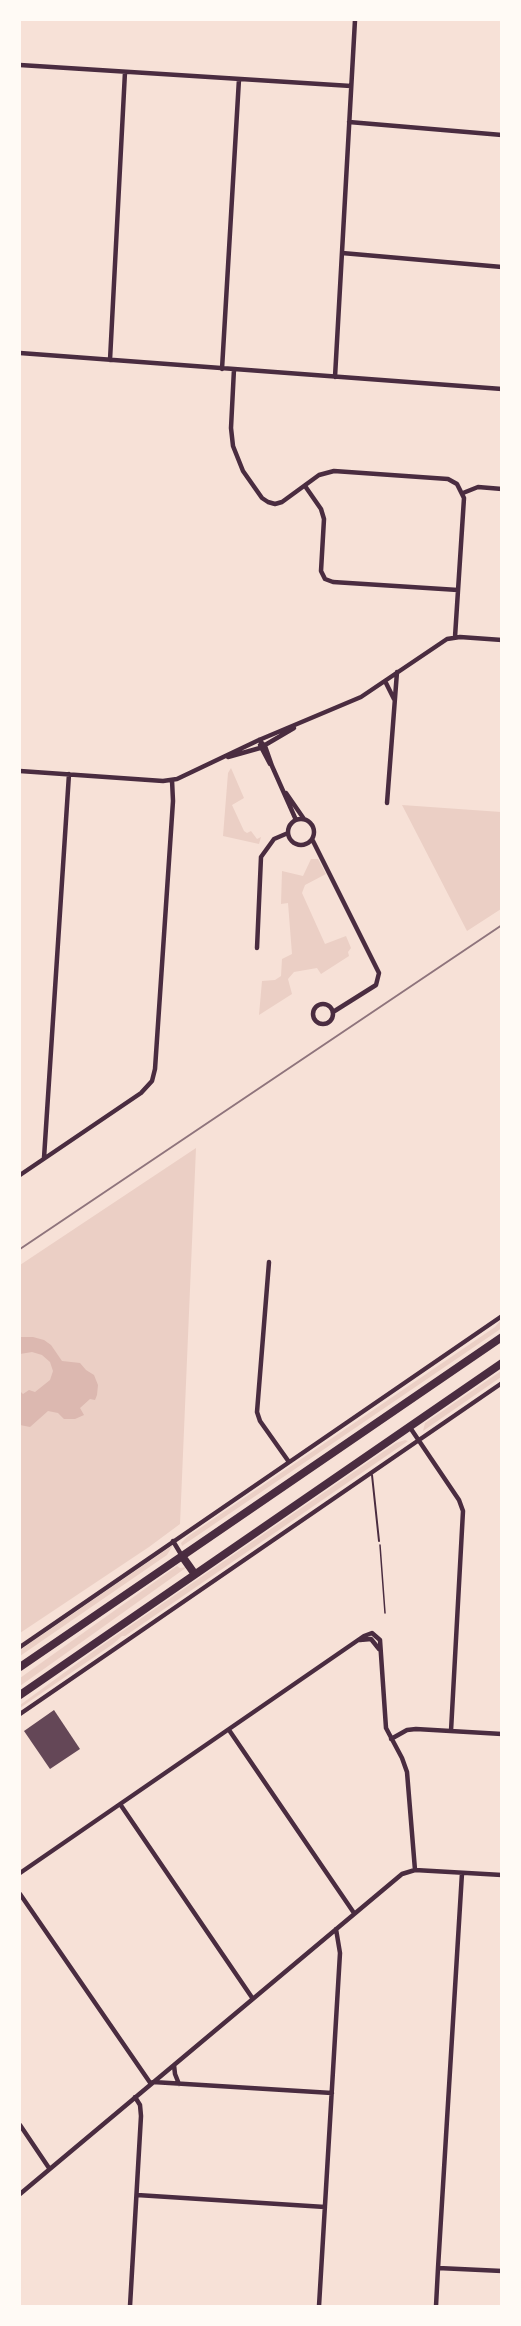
<!DOCTYPE html>
<html>
<head>
<meta charset="utf-8">
<style>
	body { margin:0 }
	#map { position:relative; width:521px; height:2326px; overflow:hidden; background:#f7e1d7; font-family:Rubik,sans-serif }
	canvas { display:block }
	.frame { position:absolute; inset:0; border:21px solid #fffaf5; pointer-events:none }
</style>
</head>
<body>
<div id="map">
<canvas width="521" height="2326"></canvas>
<div class="frame"></div>
</div>
<script>
const ctx = document.querySelector('canvas').getContext('2d');
ctx.lineJoin = 'round';
function fill(path, color) { ctx.fillStyle = color; ctx.fill(path, 'evenodd'); }
const toPath = rows => new Path2D(rows.map(r => 'M' + r).join(''));
function stroke(path, color, width, dash) { ctx.strokeStyle = color; ctx.lineWidth = width; ctx.lineCap = dash ? 'butt' : 'round'; ctx.setLineDash(dash || []); ctx.stroke(path); }
const green = toPath([
	[231,768,244,798,232,805,244,831,247,833,251,831,257,839,261,837,259,844,223,836,228,773],
	[402,805,501,812,501,909,467,931],
	[311,859,318,859,326,874,305,885,302,893,325,944,346,936,351,948,348,952,349,956,321,974,317,968,294,972,288,979,292,994,259,1015,262,981,275,980,281,976,282,959,292,954,288,903,281,904,282,871,303,876],
	[196,1148,180,1524,149,1547,20,1633,20,1265],
	[501,1320,501,1328,499,1330,182,1546,181,1543,187,1537,495,1327],
	[501,1371,501,1377,423,1431,425,1423],
	[405,1440,408,1441,125,1636,122,1636,113,1644,20,1708,20,1705,98,1648,233,1555,396,1443],
	[173,1545,167,1555,20,1656,20,1650],
	[177,1566,180,1568,187,1567,20,1686,20,1678]
]);
const water = toPath([
	[20,1337,33,1337,44,1340,51,1345,62,1361,80,1363,86,1370,94,1375,98,1385,97,1395,95,1400,90,1399,80,1408,84,1415,75,1419,64,1419,58,1413,48,1411,30,1427,20,1425,20,1391,23,1394,29,1390,35,1392,50,1380,53,1371,50,1362,42,1355,32,1352,20,1354]
]);
const building = toPath([
	[54,1710,80,1749,50,1769,24,1731]
]);
const path = toPath([
	[380,1545,385,1613]
]);
const service = toPath([
	[372,1475,379,1541]
]);
const minor = toPath([
	[20,65,351,86],
	[349,122,502,135],
	[342,253,502,267],
	[20,353,502,389],
	[110,360,125,72],
	[222,369,239,79],
	[234,369,231,428,233,446,243,471,262,498,268,502,275,504,282,502,319,475,334,471,448,479,457,484,464,498,455,637],
	[335,377,355,20],
	[305,486,321,509,324,519,321,571,325,579,333,582,458,590],
	[463,493,478,487,502,489],
	[385,681,394,699],
	[259,740,265,746,272,766,296,820],
	[260,745,270,764],
	[228,757,260,748,294,728],
	[20,771,163,781,177,779,259,740,361,697,447,639,460,637,502,640],
	[286,793,304,819],
	[387,803,397,672],
	'288 832a13 13 0 1 1 26 0a13 13 0 1 1-26 0Z',
	[312,839,379,973,376,985,333,1012],
	[257,948,261,857,274,839,288,833],
	'313 1014a10 10 0 1 1 20 0a10 10 0 1 1-20 0Z',
	[44,1158,69,774],
	[20,1175,141,1093,152,1081,155,1069,173,801,172,780],
	[269,1262,257,1412,260,1421,289,1462],
	[409,1426,459,1500,463,1511,451,1731],
	[173,1541,182,1556],
	[360,1640,371,1639,379,1649],
	[20,1647,502,1316],
	[20,1714,502,1383],
	[229,1730,354,1913],
	[391,1739,407,1730,416,1729,502,1734],
	[120,1804,253,1999],
	[20,1873,364,1636,372,1633,380,1640,386,1728,402,1758,407,1772,415,1870],
	[462,1873,438,2268,502,2271],
	[20,1894,151,2084],
	[174,2065,175,2074,179,2084],
	[153,2082,332,2093],
	[20,2125,49,2168],
	[20,2194,402,1874,415,1870,502,1875],
	[137,2195,325,2207],
	[130,2306,141,2116,140,2105,135,2097],
	[319,2306,340,1953,336,1929],
	[436,2306,438,2268]
]);
const trunk = toPath([
	[182,1556,194,1573],
	[20,1667,502,1337],
	[20,1695,502,1363]
]);
const rail = toPath([
	[20,1249,502,925]
]);
fill(green, '#ebcfc5');
fill(water, '#dcb8b0');
fill(building, '#644757');
stroke(path, '#4a2c40', 1.5);
stroke(service, '#4a2c40', 2);
stroke(minor, '#4a2c40', 4.5);
stroke(trunk, '#4a2c40', 8);
stroke(rail, '#8f747c', 2);
</script>
</body>
</html>
